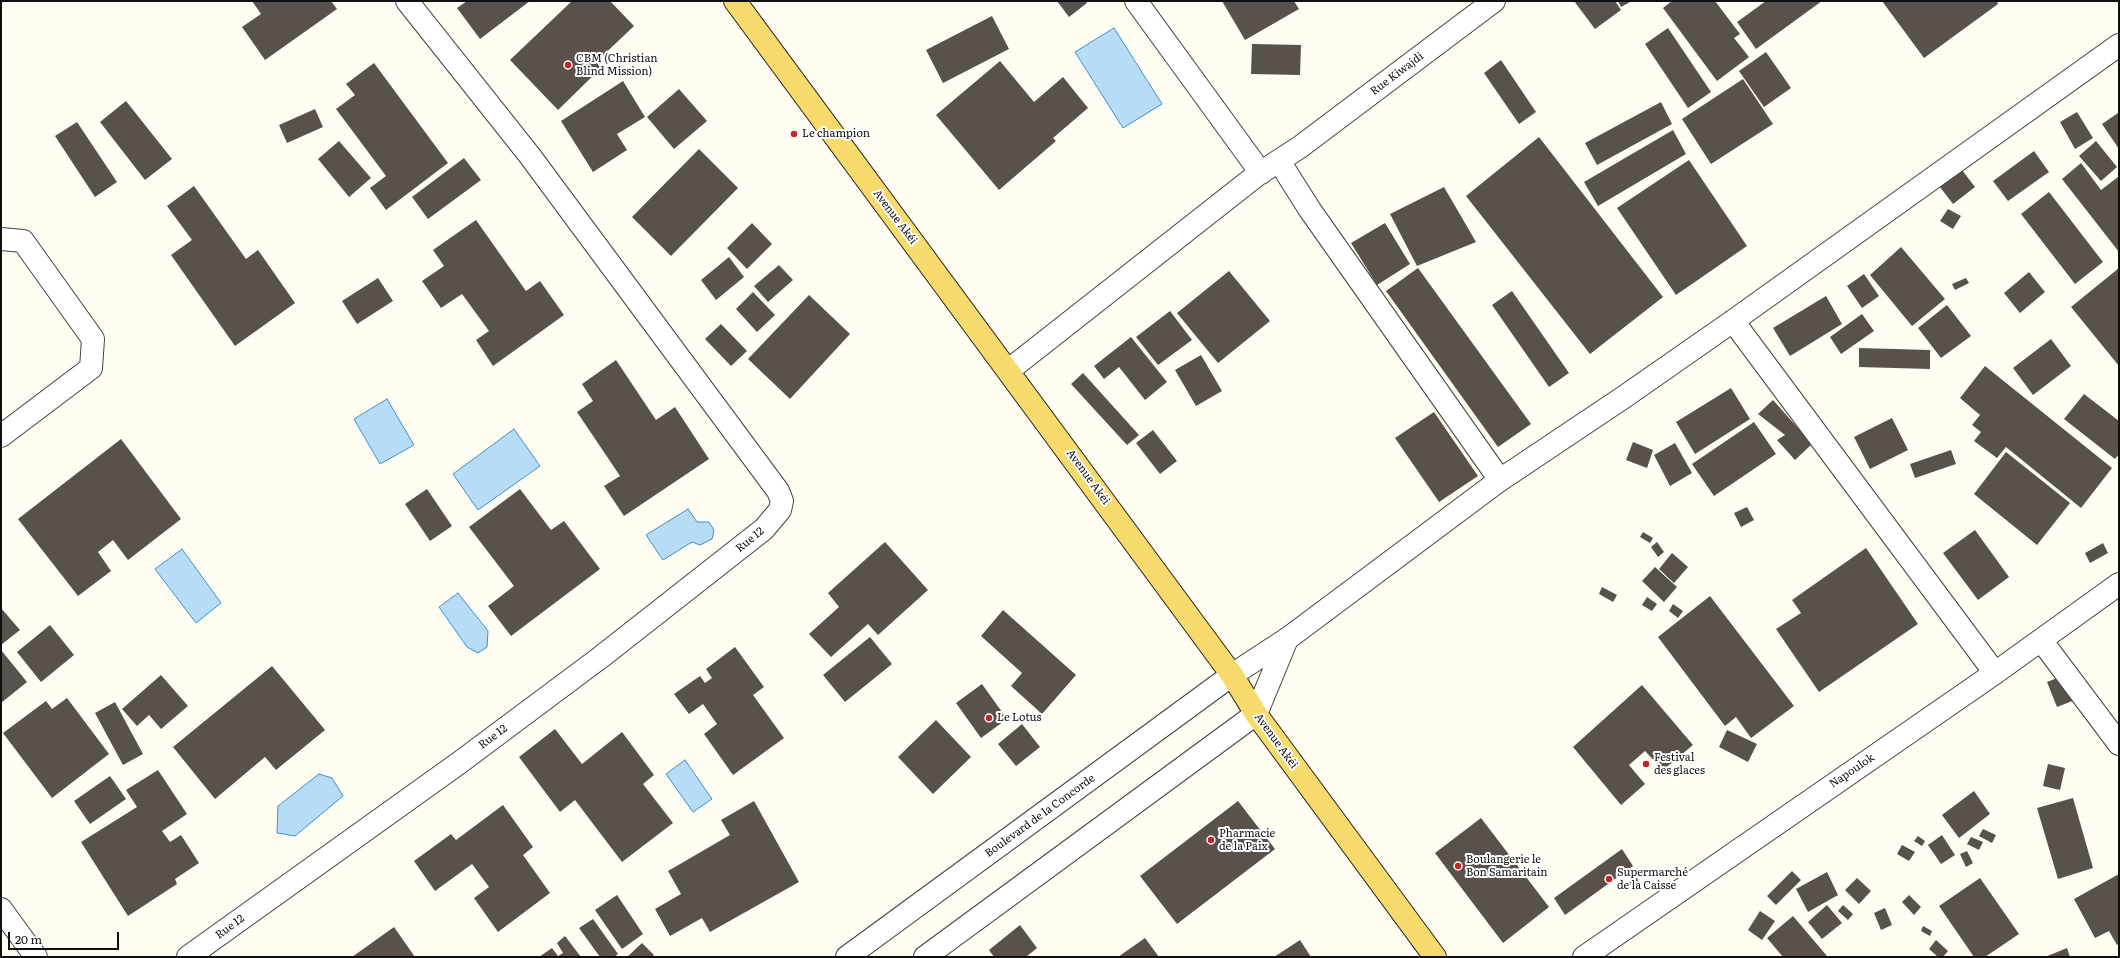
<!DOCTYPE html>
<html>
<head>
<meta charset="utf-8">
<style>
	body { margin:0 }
	#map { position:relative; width:2120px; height:958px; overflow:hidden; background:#fffdf2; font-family:Literata,serif }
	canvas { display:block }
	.frame { position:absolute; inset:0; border:2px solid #0f0f0f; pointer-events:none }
	.scale { position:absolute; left:8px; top:932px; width:111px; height:18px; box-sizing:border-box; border:2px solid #0f0f0f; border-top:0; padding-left:5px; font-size:12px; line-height:14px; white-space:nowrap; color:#0f0f0f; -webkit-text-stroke:3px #fff; paint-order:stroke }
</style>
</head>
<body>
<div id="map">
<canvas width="2120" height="958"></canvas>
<div class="frame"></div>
<div class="scale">20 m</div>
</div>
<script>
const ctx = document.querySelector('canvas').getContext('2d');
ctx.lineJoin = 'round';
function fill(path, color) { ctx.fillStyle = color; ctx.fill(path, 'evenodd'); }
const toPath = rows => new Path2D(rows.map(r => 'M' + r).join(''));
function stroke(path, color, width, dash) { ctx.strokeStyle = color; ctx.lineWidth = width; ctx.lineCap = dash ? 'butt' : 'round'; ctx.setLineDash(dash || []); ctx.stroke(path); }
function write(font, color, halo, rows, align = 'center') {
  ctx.font = font + ' Literata,serif'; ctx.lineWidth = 4; ctx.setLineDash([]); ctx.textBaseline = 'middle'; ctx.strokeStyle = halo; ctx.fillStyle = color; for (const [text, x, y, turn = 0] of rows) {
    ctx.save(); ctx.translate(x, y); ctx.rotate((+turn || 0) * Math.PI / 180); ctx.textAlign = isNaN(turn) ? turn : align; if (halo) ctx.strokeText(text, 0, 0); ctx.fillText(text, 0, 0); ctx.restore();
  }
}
const water = toPath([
	[1114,28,1162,104,1123,128,1075,52,1114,28],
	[387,399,414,445,380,464,354,419,387,399],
	[514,429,540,466,478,510,453,474,514,429],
	[688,509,697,522,709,522,714,530,712,539,700,545,692,542,663,560,646,535,688,509],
	[182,549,221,603,196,623,155,569,182,549],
	[458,593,488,631,487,647,478,653,467,647,439,607,458,593],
	[685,760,712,799,693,812,666,774,685,760],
	[319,774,332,778,343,796,295,836,277,833,278,806,319,774]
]);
const building = toPath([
	[252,1,331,1,337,9,265,60,242,27,261,14],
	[467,1,530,1,480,39,457,8],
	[572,1,610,1,634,26,596,62,601,68,558,110,510,60],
	[1057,1,1086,1,1087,3,1069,17],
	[1222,1,1294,1,1299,9,1245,40],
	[1574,1,1615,1,1621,10,1595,29],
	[1618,1,1632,1,1621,7],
	[1672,1,1715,1,1740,34,1734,38,1749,57,1717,81,1663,8],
	[1766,1,1822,1,1756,49,1737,22],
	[1882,1,1997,1,1998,4,1924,58],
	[992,16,1009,49,943,83,926,50],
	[1668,28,1711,92,1688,108,1645,44],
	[1252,44,1301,45,1300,75,1251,74],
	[1766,52,1791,88,1764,107,1739,71],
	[1501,60,1536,112,1519,124,1484,73],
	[1000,61,1034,102,1063,77,1088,108,1053,138,1056,141,999,190,936,115],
	[374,63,448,163,386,210,370,188,386,176,336,109,355,95,346,84],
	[1743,79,1773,124,1711,164,1682,119],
	[623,81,645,117,617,134,627,150,593,172,561,121],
	[679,89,707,121,674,149,647,117],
	[126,101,172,159,145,180,100,122],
	[1661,102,1672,124,1597,165,1585,143],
	[315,109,323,127,287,143,279,125],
	[2077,112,2093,138,2075,149,2060,122],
	[2118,113,2119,115,2119,149,2102,124],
	[77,122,117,182,95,197,55,136],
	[1673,130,1686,154,1598,206,1584,182],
	[1539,137,1663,297,1590,354,1466,196],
	[339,141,371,178,349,197,318,159],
	[2096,141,2117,167,2101,181,2079,156],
	[699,149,738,188,671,256,632,217],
	[2034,151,2049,172,2008,201,1993,181],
	[464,158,481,180,428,219,412,197],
	[1689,160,1747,246,1676,295,1617,208],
	[2081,163,2101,190,2118,177,2119,178,2119,252,2062,179],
	[1962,170,1975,187,1953,204,1940,187],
	[194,186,246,259,258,250,295,303,235,346,171,255,192,240,167,206],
	[1444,187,1476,242,1417,266,1390,214],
	[2049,192,2103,262,2075,284,2021,214],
	[1948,209,1961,216,1953,229,1940,221],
	[476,220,526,291,540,281,564,315,493,366,476,340,489,331,462,294,441,308,422,281,444,266,433,250],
	[752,223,772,244,747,269,727,248],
	[1385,223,1410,264,1377,285,1351,243],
	[1901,247,1945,299,1912,326,1870,275],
	[729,257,744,277,716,300,701,280],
	[779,265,793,280,768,302,754,286],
	[1418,268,1531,424,1498,447,1386,291],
	[2119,268,2119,366,2071,307],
	[1229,271,1270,321,1218,363,1177,313],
	[2029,272,2045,292,2020,313,2004,293],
	[1864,274,1879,296,1862,308,1847,286],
	[378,278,393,301,357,324,342,301],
	[1966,278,1969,283,1955,290,1952,284],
	[1512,291,1569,373,1549,387,1492,305],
	[753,292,775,315,757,332,736,309],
	[809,295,850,334,790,399,748,359],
	[1826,296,1842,324,1790,356,1773,328],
	[1947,305,1971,336,1941,358,1918,328],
	[1170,311,1192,340,1158,365,1136,337],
	[1862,314,1874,331,1841,354,1830,337],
	[721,324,747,351,731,366,705,339],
	[1131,337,1167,382,1145,400,1119,367,1104,379,1094,366],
	[2051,339,2071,366,2033,395,2013,368],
	[1859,348,1930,350,1930,369,1859,367],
	[1201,355,1222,391,1196,406,1175,370],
	[616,360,656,420,675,407,709,459,624,516,604,486,620,476,577,412,593,401,582,384],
	[1985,366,2112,468,2081,508,2006,447,1997,458,1974,441,1981,432,1972,425,1980,415,1960,398],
	[1083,373,1139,435,1127,445,1071,384],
	[1731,388,1750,419,1695,454,1676,422],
	[2084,394,2119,421,2119,454,2115,459,2064,419],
	[1773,400,1812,444,1795,460,1777,440,1785,435,1758,414],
	[1434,412,1478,476,1439,502,1395,438],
	[1892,418,1908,450,1870,469,1854,437],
	[1754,422,1776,454,1714,496,1692,464],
	[1153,430,1177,461,1160,474,1136,443],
	[121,439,181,519,128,560,113,540,98,552,111,571,78,596,18,519],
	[1633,442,1653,450,1647,468,1626,460],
	[1675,443,1692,473,1670,486,1654,455],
	[1951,450,1956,464,1915,478,1910,464],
	[2006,452,2070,503,2037,545,1974,494],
	[427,489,452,526,430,541,405,504],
	[520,489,551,530,564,521,600,569,511,636,488,606,514,586,469,527],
	[1747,507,1754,520,1741,527,1734,513],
	[1975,530,2009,577,1978,600,1943,553],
	[1643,532,1653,538,1650,543,1640,537],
	[885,542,928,590,878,635,868,624,831,657,809,634,839,607,828,593],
	[1657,542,1664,552,1658,557,1651,547],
	[2103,543,2108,553,2090,563,2085,553],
	[1866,548,1918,624,1819,692,1776,629,1801,613,1792,600],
	[1672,553,1688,567,1674,583,1659,569],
	[1655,567,1677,587,1664,602,1642,581],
	[1602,587,1617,595,1613,602,1599,594],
	[1710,596,1794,706,1751,738,1736,717,1725,726,1658,637],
	[1647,597,1657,604,1652,611,1642,605],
	[1673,604,1683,611,1678,618,1669,611],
	[1,608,20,630,1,645],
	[1003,610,1076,675,1042,714,1011,686,1022,673,981,636],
	[50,625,74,655,41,682,17,652],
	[870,637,892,664,845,702,823,675],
	[735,647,764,687,753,695,784,738,733,775,704,734,717,724,703,704,689,714,674,694,700,676,705,683,712,678,706,669],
	[1,650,27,682,1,703],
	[272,666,325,730,276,770,265,757,215,799,173,747],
	[161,675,188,706,161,729,149,715,137,726,122,709],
	[2065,675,2075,700,2057,707,2047,682],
	[982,684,1007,719,981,738,956,703],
	[1642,685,1693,745,1663,770,1645,751,1629,765,1645,784,1621,805,1573,747],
	[67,698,109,754,52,798,3,733,46,701,52,709],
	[115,702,143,754,123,765,95,713],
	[936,720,971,757,933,794,898,757],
	[1022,724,1040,747,1016,766,998,744],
	[555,729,582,764,622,732,654,775,643,784,673,823,622,862,575,800,560,812,519,757],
	[1727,730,1757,744,1748,762,1719,747],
	[2048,764,2065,768,2060,790,2043,786],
	[158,770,187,814,162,831,170,842,181,835,199,863,175,879,177,884,128,916,81,842,137,807,126,790],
	[110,776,126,799,90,824,74,801],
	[1974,791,1990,814,1959,838,1942,815],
	[2073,798,2093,868,2058,879,2037,808],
	[754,801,799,882,710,932,702,918,670,936,655,909,681,894,668,871,730,835,721,820],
	[1238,801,1275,849,1177,924,1140,876],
	[503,805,533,847,523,855,550,893,498,932,474,898,489,887,472,864,435,891,414,861,451,834,456,840],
	[1481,818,1549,907,1503,943,1435,853],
	[1983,829,1996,835,1992,843,1979,836],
	[1942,835,1955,855,1941,864,1928,845],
	[1918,836,1925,841,1922,846,1914,841],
	[1971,837,1983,842,1979,850,1967,844],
	[1902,845,1915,852,1909,861,1897,854],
	[1622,849,1633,866,1565,915,1554,898],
	[1967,851,1973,863,1966,867,1960,854],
	[1792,871,1801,880,1776,905,1767,896],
	[1827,872,1838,895,1808,912,1796,889],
	[2119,874,2119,944,2117,945,2109,931,2095,938,2074,899],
	[1637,878,1639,883,1631,886,1629,882],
	[1857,878,1871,891,1859,904,1845,890],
	[1980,878,2019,934,1985,957,1974,957,1939,906],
	[617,895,643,934,622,949,595,910],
	[1909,895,1921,907,1914,915,1902,902],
	[1827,905,1842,923,1822,939,1808,922],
	[1843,905,1853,914,1848,920,1838,911],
	[1885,908,1892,925,1881,930,1874,913],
	[1760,911,1775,921,1762,940,1748,930],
	[1793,916,1827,956,1826,957,1783,957,1767,938],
	[593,919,618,954,614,957,600,957,579,928],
	[1020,925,1037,948,1026,957,994,957,989,950],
	[1923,926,1932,931,1930,936,1921,931],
	[394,927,415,957,352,957],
	[565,936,581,957,539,957,552,948,558,956,563,953,557,943],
	[1145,938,1159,957,1118,957],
	[1300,940,1311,957,1274,957],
	[1936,940,1948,951,1943,957,1938,957,1929,949],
	[642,943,654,955,652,957,627,957],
	[2067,948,2070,957,2045,957]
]);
const minor = toPath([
	[1136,1,1261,173],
	[1279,161,1310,210,1500,480],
	[1,239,23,241,93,339,91,368,1,436],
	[1733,321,1995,673],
	[1009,370,1257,175,1300,147,1494,1],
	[2041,640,2119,744],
	[1,909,36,957],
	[188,957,459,763,601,657,764,529,780,510,782,501,778,491,530,156,407,1],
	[847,957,1232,675,1287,639,1500,480,1624,397,1733,321,2119,45],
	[925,957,1256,714,1287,639],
	[1584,957,1995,673,2119,584]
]);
const major = toPath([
	[735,1,1232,675,1256,714,1435,957]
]);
const markers = [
	[568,65,4,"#bf2829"],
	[794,134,4,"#bf2829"],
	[989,718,4,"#bf2829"],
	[1646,764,4,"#bf2829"],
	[1211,840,4,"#bf2829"],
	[1458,866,4,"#bf2829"],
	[1609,879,4,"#bf2829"]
];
const poiNames = [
	["CBM (Christian",576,59],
	["Blind Mission)",576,72],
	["Le champion",802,134],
	["Le Lotus",997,718],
	["Festival",1654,758],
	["des glaces",1654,771],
	["Pharmacie",1219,834],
	["de la Paix",1219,847],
	["Boulangerie le",1466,860],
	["Bon Samaritain",1466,873],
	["Supermarché",1617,873],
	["de la Caisse",1617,886]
];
const streetNames = [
	["Rue Kiwajdi",1397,74,-37],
	["Avenue Akéi",895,217,53],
	["Avenue Akéi",1088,477,54],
	["Rue 12",750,540,-39],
	["Rue 12",493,737,-37],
	["Avenue Akéi",1276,741,54],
	["Napoulok",1852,771,-34],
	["Boulevard de la Concorde",1040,816,-36],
	["Rue 12",230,927,-36]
];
fill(water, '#b7dcf6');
stroke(water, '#3f8ecc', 1);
fill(building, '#58514c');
stroke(minor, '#424242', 24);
stroke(major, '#202020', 24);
stroke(minor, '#fff', 22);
stroke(major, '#f6da6b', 22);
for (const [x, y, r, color] of markers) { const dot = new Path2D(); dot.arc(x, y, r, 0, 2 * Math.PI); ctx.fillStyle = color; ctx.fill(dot); stroke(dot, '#fff', 1.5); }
write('11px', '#0f0f0f', '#fff', poiNames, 'left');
write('11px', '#0f0f0f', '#fff', streetNames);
</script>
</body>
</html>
